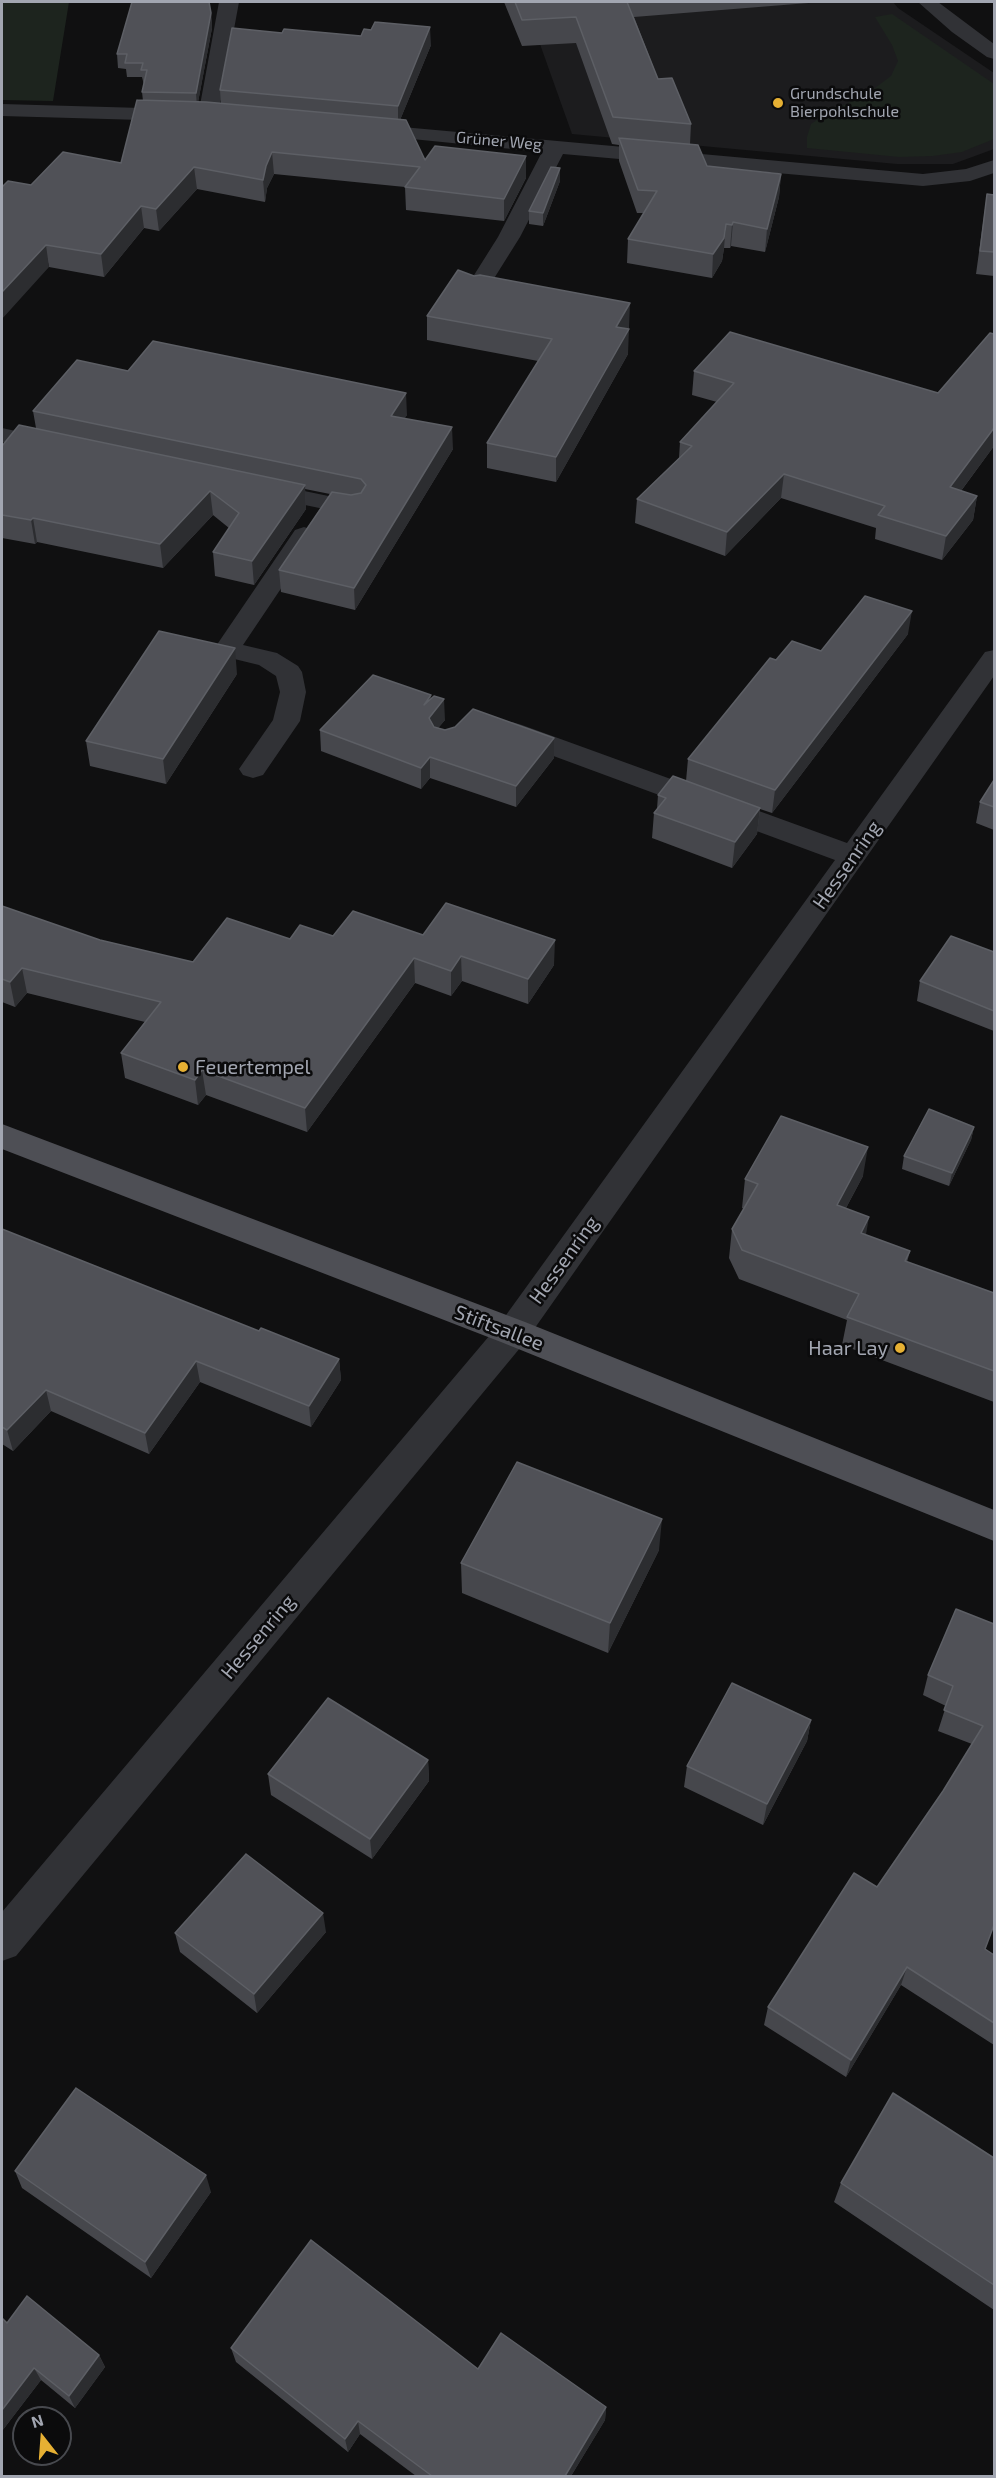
<!DOCTYPE html>
<html>
<head>
<meta charset="utf-8">
<style>
	body { margin:0 }
	#map { position:relative; width:996px; height:2478px; overflow:hidden; background:#101011; font-family:"Exo 2",sans-serif }
	canvas { display:block }
	.frame { position:absolute; inset:0; border:3px solid #a2a6b1; pointer-events:none }
	.north { position:absolute; left:12px; top:2406px; width:60px; height:60px; box-sizing:border-box; background:#0b0b0c; border:2px solid #47494e; border-radius:50%; rotate:343deg; font-size:16px; font-weight:700; line-height:24px; text-align:center; color:#a2a6b1 }
	.north::after { content:''; display:block; margin:auto; width:21px; height:27px; background:#e6b033; clip-path:polygon(50% 0,100% 100%,50% 72%,0 100%) }
</style>
</head>
<body>
<div id="map">
<canvas width="996" height="2478"></canvas>
<div class="frame"></div>
<div class="north">N</div>
</div>
<script>
const ctx = document.querySelector('canvas').getContext('2d');
ctx.lineJoin = 'round';
function fill(path, color) { ctx.fillStyle = color; ctx.fill(path, 'evenodd'); }
const toPath = rows => new Path2D(rows.map(r => 'M' + r).join(''));
function stroke(path, color, width, dash) { ctx.strokeStyle = color; ctx.lineWidth = width; ctx.lineCap = dash ? 'butt' : 'round'; ctx.setLineDash(dash || []); ctx.stroke(path); }
function write(font, color, halo, rows, align = 'center') {
  ctx.font = font + ' "Exo 2",sans-serif'; ctx.lineWidth = 5; ctx.setLineDash([]); ctx.textBaseline = 'middle'; ctx.strokeStyle = halo; ctx.fillStyle = color; for (const [text, x, y, turn = 0] of rows) {
    ctx.save(); ctx.translate(x, y); ctx.rotate((+turn || 0) * Math.PI / 180); ctx.textAlign = isNaN(turn) ? turn : align; if (halo) ctx.strokeText(text, 0, 0); ctx.fillText(text, 0, 0); ctx.restore();
  }
}
const built = toPath([
	[525,2,893,2,898,8,994,73,994,149,953,164,897,164,572,134]
]);
const green = toPath([
	[2,2,69,2,53,101,2,100],
	[892,14,994,84,994,139,962,152,933,156,899,157,807,148,807,137,811,124,827,113,867,94,891,76,898,61,892,45,875,17]
]);
const minor = toPath([
	[219,2,239,2,218,116,215,120,208,122,201,120,198,116,219,2],
	[918,2,938,2,994,44,994,59,987,57,952,32,918,2],
	[2,104,177,109,184,111,187,115,184,119,177,121,2,116,2,104],
	[369,124,923,174,966,169,994,160,994,173,970,181,923,186,563,154,520,237,483,296,475,298,467,296,464,291,498,237,542,152,362,134,359,130,362,126,369,124],
	[2,428,61,441,64,446,61,451,52,453,2,442,2,428],
	[261,482,362,503,365,508,362,513,353,515,252,494,249,489,252,484,261,482],
	[304,527,313,530,317,535,243,645,277,653,298,666,302,672,306,692,300,721,263,775,253,778,243,775,239,769,273,720,280,692,276,676,259,665,218,655,214,649,295,530,304,527],
	[994,650,994,676,525,1342,16,1956,2,1961,2,1912,501,1322,835,860,502,737,498,731,502,725,512,722,522,725,847,843,985,652,994,650]
]);
const major = toPath([
	[2,1124,525,1322,994,1510,994,1541,501,1342,2,1149,2,1124]
]);
const wall = toPath([
	[504,2,821,2,634,17,658,79,691,124,690,144,707,166,781,174,779,197,765,252,731,246,730,248,724,248,722,261,712,278,627,263,628,239,644,213,637,213,619,161,619,145,612,144,576,43,522,46],
	[211,13,212,28,198,102,221,104,220,90,431,45,400,120,425,160,526,156,526,178,504,221,406,210,405,187,274,174,267,188,265,202,197,189,159,231,144,228,104,277,49,267,31,185,121,163,143,101,142,92,144,85,142,77,127,77,126,69,118,68,117,54],
	[560,168,560,181,543,226,529,224,529,211],
	[987,194,994,195,994,276,976,274],
	[427,316,629,327,628,329,628,354,556,482,487,468,487,443,538,361,427,340],
	[994,334,994,446,961,491,977,496,973,520,942,560,875,539,876,528,781,498,725,556,635,523,637,499,679,458,680,442,717,402,692,395,694,371,938,393],
	[128,371,407,415,404,418,453,449,355,610,281,592,279,570,330,494,305,489,306,509,254,585,215,576,213,552,229,528,213,515,163,568,37,542,35,544,2,538,2,446,36,428,33,411],
	[908,634,772,813,760,809,757,834,732,868,652,838,654,813,657,809,658,795,686,781,688,759,776,660],
	[237,674,166,784,90,766,86,741],
	[431,695,431,699,445,720,438,728,554,758,516,807,430,778,421,789,321,751,320,730],
	[994,780,994,830,976,823,980,802],
	[2,906,100,940,193,962,290,939,333,936,423,935,554,965,528,1004,462,981,451,996,415,983,307,1132,206,1095,198,1105,125,1078,121,1053,145,1022,27,993,15,1007,2,1002],
	[994,952,994,1031,917,1001,920,981],
	[974,1127,971,1140,949,1186,902,1169,904,1156],
	[863,1176,846,1208,866,1235,910,1251,907,1262,994,1293,994,1402,842,1345,847,1320,739,1279,729,1258,732,1229,744,1209,742,1208,745,1179],
	[2,1229,259,1331,339,1359,341,1380,311,1427,200,1382,149,1454,51,1411,13,1451,2,1444],
	[659,1550,608,1653,462,1593,461,1563],
	[994,1624,985,1949,994,1955,994,2045,901,1985,846,2077,764,2025,768,2007,877,1887,943,1791,972,1744,938,1731,946,1706,923,1695,928,1675],
	[811,1720,807,1741,763,1825,684,1787,687,1766],
	[428,1760,429,1781,372,1859,271,1795,268,1774],
	[326,1932,257,2013,180,1952,175,1933],
	[994,2158,994,2310,834,2202,841,2183],
	[15,2171,211,2192,151,2278,22,2188],
	[2,2318,7,2323,99,2355,105,2367,75,2408,41,2380,2,2431],
	[231,2348,478,2369,606,2407,605,2420,571,2476,416,2476,360,2434,348,2452,236,2362]
]);
const shadedWall = toPath([
	[211,13,212,28,197,108,196,93],
	[430,27,431,45,398,125,398,106],
	[272,152,274,174,267,188,265,202,263,180,266,166],
	[526,156,526,178,504,221,504,199],
	[194,167,197,189,159,231,156,209],
	[560,168,560,181,543,226,543,213],
	[781,174,779,197,765,252,767,229],
	[141,206,144,228,104,277,101,254],
	[733,222,731,246,730,248,732,225],
	[726,224,724,248,722,261,712,278,713,254],
	[46,245,49,267,2,319,2,292],
	[630,303,629,327,615,351,616,327],
	[629,329,628,354,556,482,556,457],
	[406,393,407,415,392,438,391,416],
	[452,427,453,449,355,610,354,588],
	[994,428,994,446,946,511,950,487],
	[784,474,781,498,725,556,727,532],
	[305,485,306,509,254,585,252,561],
	[210,491,213,515,163,568,160,544],
	[977,496,973,520,942,560,946,536],
	[33,518,37,542,35,544,31,520],
	[912,611,908,634,772,813,775,790],
	[235,648,237,674,166,784,163,759],
	[431,695,431,715,444,699,445,720,429,739,424,705],
	[554,738,554,758,516,807,516,786],
	[430,757,430,778,421,789,421,768],
	[760,808,757,834,732,868,735,842],
	[555,940,554,965,528,1004,528,979],
	[461,956,462,981,451,996,451,971],
	[414,958,415,983,307,1132,305,1108],
	[22,968,27,993,15,1007,10,982],
	[202,1070,206,1095,198,1105,195,1080],
	[974,1127,971,1140,949,1186,952,1173],
	[868,1147,863,1176,832,1234,837,1205],
	[869,1217,864,1246,861,1233],
	[339,1359,341,1380,311,1427,309,1406],
	[196,1361,200,1382,149,1454,145,1433],
	[46,1390,51,1411,13,1451,7,1430],
	[662,1519,659,1550,608,1653,610,1623],
	[811,1720,807,1741,763,1825,767,1804],
	[428,1760,429,1781,372,1859,370,1839],
	[323,1913,326,1932,257,2013,254,1994],
	[907,1967,901,1985,846,2077,851,2060],
	[206,2175,211,2192,151,2278,145,2262],
	[99,2355,105,2367,75,2408,69,2396],
	[34,2368,41,2380,2,2431,2,2410],
	[606,2407,605,2420,571,2476,565,2476],
	[358,2421,360,2434,348,2452,345,2439]
]);
const building = toPath([
	[132,2,209,2,211,13,196,93,142,92,147,70,141,70,143,63,125,63,127,54,117,54,132,2],
	[515,2,627,2,658,79,672,78,691,124,613,117,576,17,522,20,515,2],
	[375,22,430,27,398,106,220,90,232,28,282,33,284,29,361,36,364,29,371,30,375,22],
	[137,100,206,102,406,120,425,160,435,146,526,156,504,199,405,187,420,167,272,152,266,166,263,180,194,167,156,209,141,206,101,254,46,245,2,292,2,187,8,181,31,185,63,152,121,163,137,100],
	[619,138,698,145,707,166,781,174,767,229,733,222,732,225,726,224,724,238,713,254,628,239,657,191,638,190,619,138],
	[551,167,560,168,543,213,529,211,551,167],
	[987,194,994,195,994,252,980,251,987,194],
	[458,270,474,276,480,275,630,303,616,327,629,329,556,457,487,443,552,339,427,316,458,270],
	[730,332,938,393,990,333,994,334,994,428,950,487,977,496,946,536,878,515,885,506,784,474,727,532,637,499,692,446,680,442,734,383,694,371,730,332],
	[153,341,406,393,391,416,452,427,354,588,279,570,332,492,351,495,361,493,366,485,361,479,33,411,77,360,128,371,153,341],
	[19,425,305,485,252,561,213,552,239,513,210,491,160,544,33,518,31,520,2,515,2,446,19,425],
	[865,596,912,611,775,790,688,759,770,658,776,660,792,641,821,651,865,596],
	[159,631,235,648,163,759,86,741,159,631],
	[373,675,431,695,424,705,434,696,444,699,429,718,434,727,445,730,455,727,473,709,554,738,516,786,430,757,421,768,320,730,373,675],
	[673,776,760,808,735,842,654,813,666,798,658,795,673,776],
	[994,780,994,807,980,802,994,780],
	[446,903,555,940,528,979,461,956,451,971,414,958,305,1108,202,1070,195,1080,121,1053,161,1002,22,968,10,982,2,979,2,906,100,940,193,962,227,918,290,939,300,925,333,936,353,911,423,935,446,903],
	[951,936,994,952,994,1011,920,981,951,936],
	[929,1109,974,1127,952,1173,904,1156,929,1109],
	[781,1116,868,1147,837,1205,869,1217,861,1233,910,1251,905,1261,994,1293,994,1371,847,1317,859,1294,742,1250,732,1229,758,1184,745,1179,781,1116],
	[2,1229,259,1331,261,1328,339,1359,309,1406,196,1361,145,1433,46,1390,7,1430,2,1427,2,1229],
	[517,1462,662,1519,610,1623,461,1563,517,1462],
	[956,1609,994,1624,994,1925,985,1949,994,1955,994,2023,907,1967,851,2060,768,2007,854,1873,877,1887,943,1791,983,1726,944,1710,953,1686,928,1675,956,1609],
	[732,1683,811,1720,767,1804,687,1766,732,1683],
	[328,1698,428,1760,370,1839,268,1774,328,1698],
	[246,1854,323,1913,254,1994,175,1933,246,1854],
	[76,2088,206,2175,145,2262,15,2171,76,2088],
	[893,2093,994,2158,994,2285,841,2183,893,2093],
	[311,2240,478,2369,501,2333,606,2407,565,2476,432,2476,358,2421,345,2439,231,2348,311,2240],
	[27,2296,99,2355,69,2396,34,2368,2,2410,2,2318,7,2323,27,2296]
]);
const markers = [
	[778,103,6,"#e6b033"],
	[183,1067,6,"#e6b033"],
	[900,1348,6,"#e6b033"]
];
const farPoinames = [
	["Grundschule",790,94],
	["Bierpohlschule",790,112]
];
const farStreetnames = [
	["Grüner Weg",499,141,5]
];
const streetNames = [
	["Hessenring",847,865,-55],
	["Hessenring",564,1260,-54],
	["Stiftsallee",499,1328,21],
	["Hessenring",258,1637,-50]
];
const poiNames = [
	["Feuertempel",195,1067],
	["Haar Lay",888,1348,"right"]
];
fill(built, '#1c1c1e');
fill(green, '#1d241e');
fill(minor, '#313236');
fill(major, '#4e4f55');
fill(wall, '#46474c');
fill(shadedWall, '#2c2d30');
fill(building, '#505157');
stroke(building, '#5d5f65', 1.5);
for (const [x, y, r, color] of markers) { const dot = new Path2D(); dot.arc(x, y, r, 0, 2 * Math.PI); ctx.fillStyle = color; ctx.fill(dot); stroke(dot, '#0b0b0c', 2); }
write('16px', '#a2a6b1', '#0b0b0c', farPoinames, 'left');
write('16px', '#a2a6b1', '#0b0b0c', farStreetnames);
write('20px', '#a2a6b1', '#0b0b0c', streetNames);
write('20px', '#a2a6b1', '#0b0b0c', poiNames, 'left');
</script>
</body>
</html>
